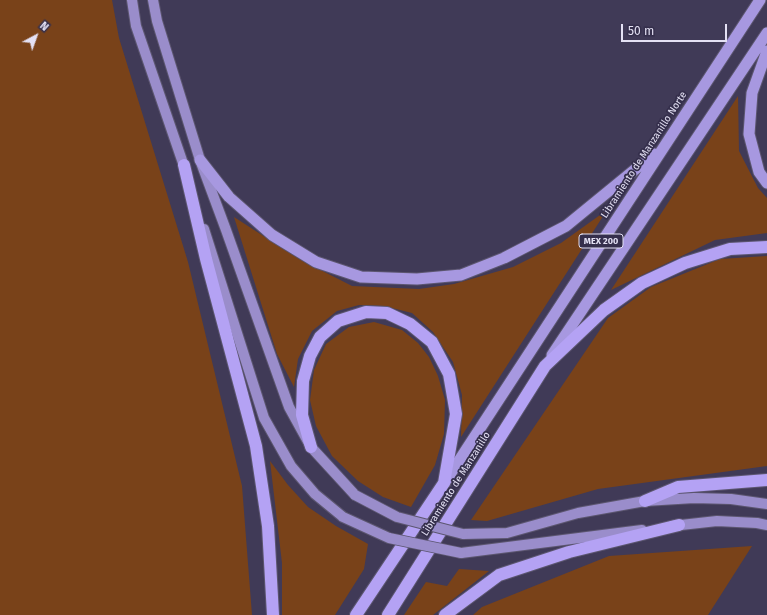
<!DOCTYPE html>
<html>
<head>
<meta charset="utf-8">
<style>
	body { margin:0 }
	#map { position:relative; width:767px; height:615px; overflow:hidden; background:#403a57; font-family:"Fira Sans",sans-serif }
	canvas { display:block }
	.north { position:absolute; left:16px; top:16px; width:40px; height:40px; -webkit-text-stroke:3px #352f4c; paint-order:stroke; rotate:41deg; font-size:11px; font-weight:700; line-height:16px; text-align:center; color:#e4e1f4 }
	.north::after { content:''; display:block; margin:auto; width:14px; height:18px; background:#e4e1f4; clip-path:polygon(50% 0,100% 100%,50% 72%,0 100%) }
	.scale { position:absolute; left:621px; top:24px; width:106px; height:18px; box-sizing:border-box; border:2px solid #e4e1f4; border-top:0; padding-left:5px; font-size:12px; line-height:14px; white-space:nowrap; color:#e4e1f4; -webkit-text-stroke:3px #352f4c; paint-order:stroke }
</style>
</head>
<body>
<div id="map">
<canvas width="767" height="615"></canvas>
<div class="north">N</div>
<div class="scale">50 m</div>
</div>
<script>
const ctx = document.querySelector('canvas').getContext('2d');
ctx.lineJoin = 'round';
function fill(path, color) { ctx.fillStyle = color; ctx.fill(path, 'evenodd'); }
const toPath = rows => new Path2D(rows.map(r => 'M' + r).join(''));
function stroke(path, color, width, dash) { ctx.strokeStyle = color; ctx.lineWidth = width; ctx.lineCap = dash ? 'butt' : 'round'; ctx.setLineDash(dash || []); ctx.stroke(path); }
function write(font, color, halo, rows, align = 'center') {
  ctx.font = font + ' "Fira Sans",sans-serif'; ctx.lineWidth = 3.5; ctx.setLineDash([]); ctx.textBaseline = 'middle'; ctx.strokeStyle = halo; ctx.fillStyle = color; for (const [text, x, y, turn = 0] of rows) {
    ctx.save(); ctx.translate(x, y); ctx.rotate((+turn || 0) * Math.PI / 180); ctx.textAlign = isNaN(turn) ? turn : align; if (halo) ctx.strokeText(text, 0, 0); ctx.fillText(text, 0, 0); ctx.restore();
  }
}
const green = toPath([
	[0,0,112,0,119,38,188,262,242,486,252,615,0,615],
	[738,96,739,151,758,188,767,198,767,233,715,240,611,290],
	[607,210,461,437,462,395,453,362,433,332,412,313,384,306,359,305,337,311,312,331,298,359,294,387,277,354,234,217,299,259,352,286,419,289,454,284,513,267,561,243],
	[767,256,767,466,598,489,487,521,471,520,608,318,651,287,720,259],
	[374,322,402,330,418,343,429,357,438,376,445,400,444,434,435,465,411,507,383,497,358,481,332,456,316,426,310,400,314,370,326,344,349,327],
	[270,461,288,485,308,507,336,526,368,544,364,569,335,615,282,615,282,563],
	[752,546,708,615,473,615,482,607,609,556],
	[459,569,489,571,433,615,404,615,426,582,447,586]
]);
const primary = toPath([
	[132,0,136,26,186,172],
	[153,0,157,21,200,160,226,230,289,407,311,447,355,495],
	[204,229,264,418,291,466,315,494,343,517],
	[672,526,717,521,757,523,767,525],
	[463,534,507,533,578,513,645,501,694,498,731,499,767,504],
	[461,553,642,530]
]);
const trunk = toPath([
	[767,51,752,93,749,134,759,172,767,183],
	[200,160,229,197,272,235,316,262,361,277,417,279,461,275,504,258,566,226,654,154],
	[552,355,767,33],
	[445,482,760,0]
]);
const motorway = toPath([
	[184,165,206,259,256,446,268,526,273,615],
	[311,447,302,415,303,381,310,356,320,337,338,321,366,312,387,313,410,324,432,342,449,374,456,414,444,483,356,615],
	[645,501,678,487,767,480],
	[388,615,545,366,604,310,642,283,685,263,730,249,767,247],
	[445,615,499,575,569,552,679,525]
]);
const primaryBridge = toPath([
	[355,495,397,517,463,534],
	[343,517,389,538,461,553]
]);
const shields = [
	[601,241,44]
];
const shieldNames = [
	["MEX 200",601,241]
];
const streetNames = [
	["Libramiento de Manzanillo Norte",644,155,-57],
	["Libramiento de Manzanillo",456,484,-58]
];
fill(green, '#794219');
stroke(primary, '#5c5670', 12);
stroke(trunk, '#5c5670', 13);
stroke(motorway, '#5c5670', 14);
stroke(primary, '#9a8dcb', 10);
stroke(trunk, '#a798e0', 11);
stroke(motorway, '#b4a2f4', 12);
stroke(primaryBridge, '#5c5670', 12, []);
stroke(primaryBridge, '#9a8dcb', 10);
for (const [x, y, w] of shields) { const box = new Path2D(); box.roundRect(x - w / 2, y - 7, w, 14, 3); ctx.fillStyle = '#352f4c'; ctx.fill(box); stroke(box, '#e4e1f4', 1); }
write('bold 9px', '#e4e1f4', null, shieldNames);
write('10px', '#e4e1f4', '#352f4c', streetNames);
</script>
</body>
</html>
